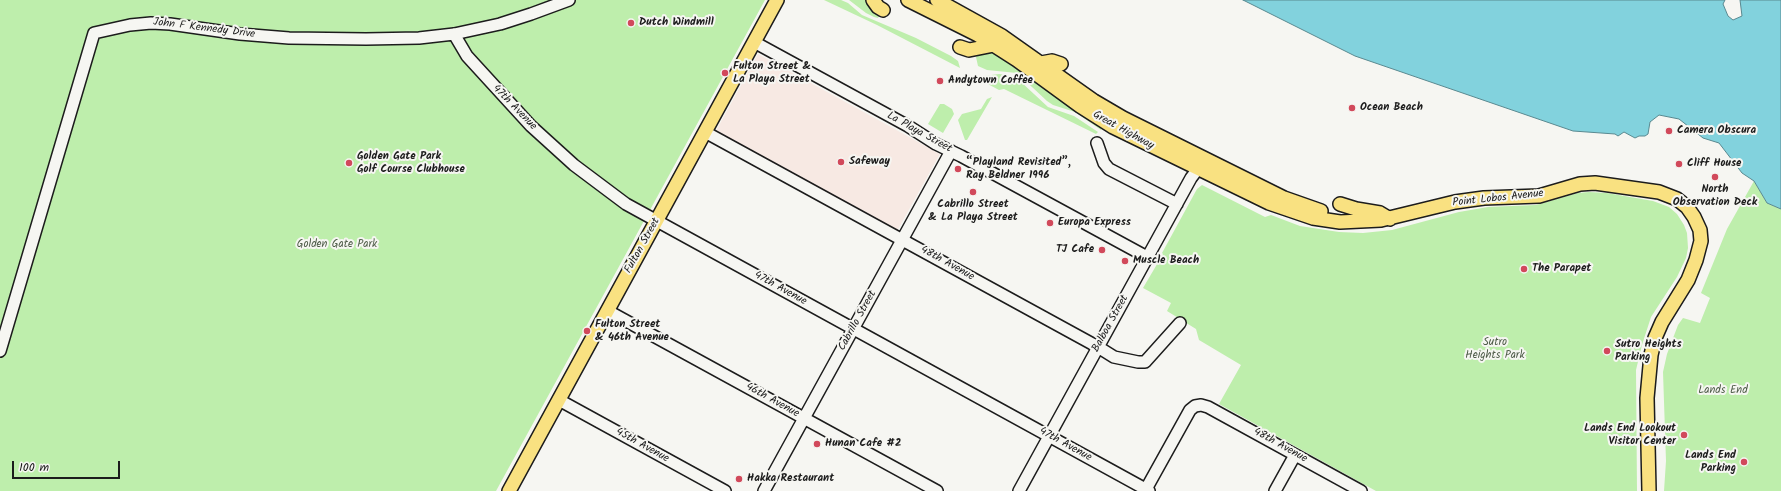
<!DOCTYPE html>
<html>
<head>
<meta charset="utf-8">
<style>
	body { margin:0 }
	#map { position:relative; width:1781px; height:491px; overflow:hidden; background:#f6f6f2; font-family:Kalam,sans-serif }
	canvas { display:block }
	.scale { position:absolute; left:12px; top:461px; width:108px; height:18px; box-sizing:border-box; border:2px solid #1c1c1c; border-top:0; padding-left:5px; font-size:12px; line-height:14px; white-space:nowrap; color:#1c1c1c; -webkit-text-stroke:3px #f6f6f2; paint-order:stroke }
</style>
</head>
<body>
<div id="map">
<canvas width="1781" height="491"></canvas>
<div class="scale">100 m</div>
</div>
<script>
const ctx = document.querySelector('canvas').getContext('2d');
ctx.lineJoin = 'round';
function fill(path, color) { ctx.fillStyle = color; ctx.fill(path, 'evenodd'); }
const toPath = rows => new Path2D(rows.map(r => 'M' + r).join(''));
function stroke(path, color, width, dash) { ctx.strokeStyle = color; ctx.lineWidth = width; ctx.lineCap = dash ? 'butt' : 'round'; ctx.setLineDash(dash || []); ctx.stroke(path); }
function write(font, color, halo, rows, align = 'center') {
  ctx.font = font + ' Kalam,sans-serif'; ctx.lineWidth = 4; ctx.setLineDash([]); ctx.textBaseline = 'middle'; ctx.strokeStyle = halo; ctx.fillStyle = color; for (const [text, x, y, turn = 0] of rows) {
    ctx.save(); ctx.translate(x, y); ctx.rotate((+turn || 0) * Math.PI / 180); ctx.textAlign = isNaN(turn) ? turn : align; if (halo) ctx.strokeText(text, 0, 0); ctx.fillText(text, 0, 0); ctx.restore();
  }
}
const built = toPath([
	[758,54,940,154,897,231,716,131]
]);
const green = toPath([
	[0,0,765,0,496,491,0,491],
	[824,0,841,0,848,3,862,15,916,38,951,56,958,61,960,68,877,25],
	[849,0,870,0,881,12,878,18,874,17,866,13],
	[993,51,1102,128,1101,130,1075,112,1053,105,1047,101,1017,73,987,70,978,66,976,57,980,52],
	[999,74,1007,75,1020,81,1048,107,1074,116,1098,132,1096,134,1004,89,999,90,984,82,984,76],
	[992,97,967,140,965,140,958,120,962,114,981,109,987,99],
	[940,104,944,104,952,109,954,114,943,133,928,124],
	[1754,181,1767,203,1781,209,1781,491,1664,491,1666,461,1663,372,1667,354,1678,325,1683,318,1700,323,1710,298,1701,293,1727,229],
	[1202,185,1265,217,1271,215,1300,226,1339,232,1363,233,1392,230,1459,212,1488,207,1536,205,1578,193,1589,192,1607,193,1653,201,1669,207,1677,214,1684,225,1687,233,1688,248,1686,258,1677,277,1651,317,1642,345,1636,370,1637,491,1376,491,1219,404,1241,365,1199,340,1196,329,1167,311,1171,303,1143,288,1163,254,1162,253,1197,189]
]);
const water = toPath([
	[1243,0,1725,0,1723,4,1728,16,1733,20,1742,16,1740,0,1781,0,1781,209,1767,203,1754,181,1742,173,1719,143,1703,138,1679,119,1659,115,1650,122,1648,134,1645,136,1639,136,1635,138,1624,132,1618,136,1615,134,1573,131,1355,56,1243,0]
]);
const minor = toPath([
	[454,34,467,56,531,126,574,165,626,204,1149,491],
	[754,42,908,126,936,144,961,156,1147,257],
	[705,132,1098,347,1114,357,1138,362,1145,362,1180,323],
	[1097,143,1104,163,1109,169,1177,204],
	[608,311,937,491],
	[0,351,94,33,130,25,151,23,170,24,240,34,289,38,366,39,419,38,454,34,500,24,531,14,569,0],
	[559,400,725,491],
	[764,491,951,151],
	[1019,491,1191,178,1203,162],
	[1145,491,1190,410,1195,406,1201,405,1208,407,1361,491],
	[1275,491,1295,455]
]);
const major = toPath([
	[873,0,878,7,883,10],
	[908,0,978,35,1017,60,1080,106,1113,127,1269,203,1313,218,1340,222,1381,220,1455,202,1484,198,1539,196,1580,184,1595,183,1659,192,1677,199,1687,207,1694,217,1700,230,1701,241,1696,260,1688,280,1662,322,1655,338,1651,355,1647,398,1649,491],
	[937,0,1002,36,1094,101,1123,118,1284,198,1321,211],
	[960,47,969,50,994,45],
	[1041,63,1052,61,1061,64],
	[1340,204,1356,209,1380,213,1390,219],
	[509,491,777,0]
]);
const markers = [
	[631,23,4,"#d1495b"],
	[725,73,4,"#d1495b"],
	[940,81,4,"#d1495b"],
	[1352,108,4,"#d1495b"],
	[1669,131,4,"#d1495b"],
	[841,162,4,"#d1495b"],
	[349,163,4,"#d1495b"],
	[1679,164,4,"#d1495b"],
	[958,169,4,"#d1495b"],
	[1715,177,4,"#d1495b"],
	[973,192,4,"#d1495b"],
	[1050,223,4,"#d1495b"],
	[1102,250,4,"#d1495b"],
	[1125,261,4,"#d1495b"],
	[1524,269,4,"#d1495b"],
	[587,331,4,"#d1495b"],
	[1607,351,4,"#d1495b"],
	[1684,435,4,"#d1495b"],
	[817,444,4,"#d1495b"],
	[1744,462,4,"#d1495b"],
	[739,479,4,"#d1495b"]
];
const poiNames = [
	["Dutch Windmill",639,23],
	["Fulton Street &",733,67],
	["La Playa Street",733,80],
	["Andytown Coffee",948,81],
	["Ocean Beach",1360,108],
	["Camera Obscura",1677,131],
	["Golden Gate Park",357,157],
	["Golf Course Clubhouse",357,170],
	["Safeway",849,162],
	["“Playland Revisited”,",966,163],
	["Ray Beldner 1996",966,176],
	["Cliff House",1687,164],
	["North",1715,190,"center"],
	["Observation Deck",1715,203,"center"],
	["Cabrillo Street",973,205,"center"],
	["& La Playa Street",973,218,"center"],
	["Europa Express",1058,223],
	["TJ Cafe",1094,250,"right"],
	["Muscle Beach",1133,261],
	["The Parapet",1532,269],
	["Fulton Street",595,325],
	["& 46th Avenue",595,338],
	["Sutro Heights",1615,345],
	["Parking",1615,358],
	["Lands End Lookout",1676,429,"right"],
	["Visitor Center",1676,442,"right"],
	["Hunan Cafe #2",825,444],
	["Lands End",1736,456,"right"],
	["Parking",1736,469,"right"],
	["Hakka Restaurant",747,479]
];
const streetNames = [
	["John F Kennedy Drive",204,29,7],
	["47th Avenue",514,108,46],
	["Great Highway",1123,131,29],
	["La Playa Street",919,133,29],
	["Point Lobos Avenue",1498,199,-6],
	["Fulton Street",643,246,-61],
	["48th Avenue",947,264,29],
	["47th Avenue",780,289,29],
	["Cabrillo Street",858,321,-61],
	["Balboa Street",1111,324,-61],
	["46th Avenue",772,401,29],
	["47th Avenue",1065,445,29],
	["45th Avenue",642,446,29],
	["48th Avenue",1280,446,29]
];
const parkNames = [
	["Golden Gate Park",337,245],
	["Sutro",1495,343],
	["Heights Park",1495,356],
	["Lands End",1723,391]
];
fill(built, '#f7e9e3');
fill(green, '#beeeac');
fill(water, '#82d2dd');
stroke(water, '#598990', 1);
stroke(minor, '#1c1c1c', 14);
stroke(major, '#1c1c1c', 16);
stroke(minor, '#f6f6f2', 11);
stroke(major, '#f9e181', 13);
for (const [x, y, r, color] of markers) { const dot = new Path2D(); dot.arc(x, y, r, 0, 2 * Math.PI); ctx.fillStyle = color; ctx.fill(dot); stroke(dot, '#f6f6f2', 1.5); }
write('bold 11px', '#1c1c1c', '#f6f6f2', poiNames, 'left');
write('11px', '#1c1c1c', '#f6f6f2', streetNames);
write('11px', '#4d5b47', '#f6f6f2', parkNames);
</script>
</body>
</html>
